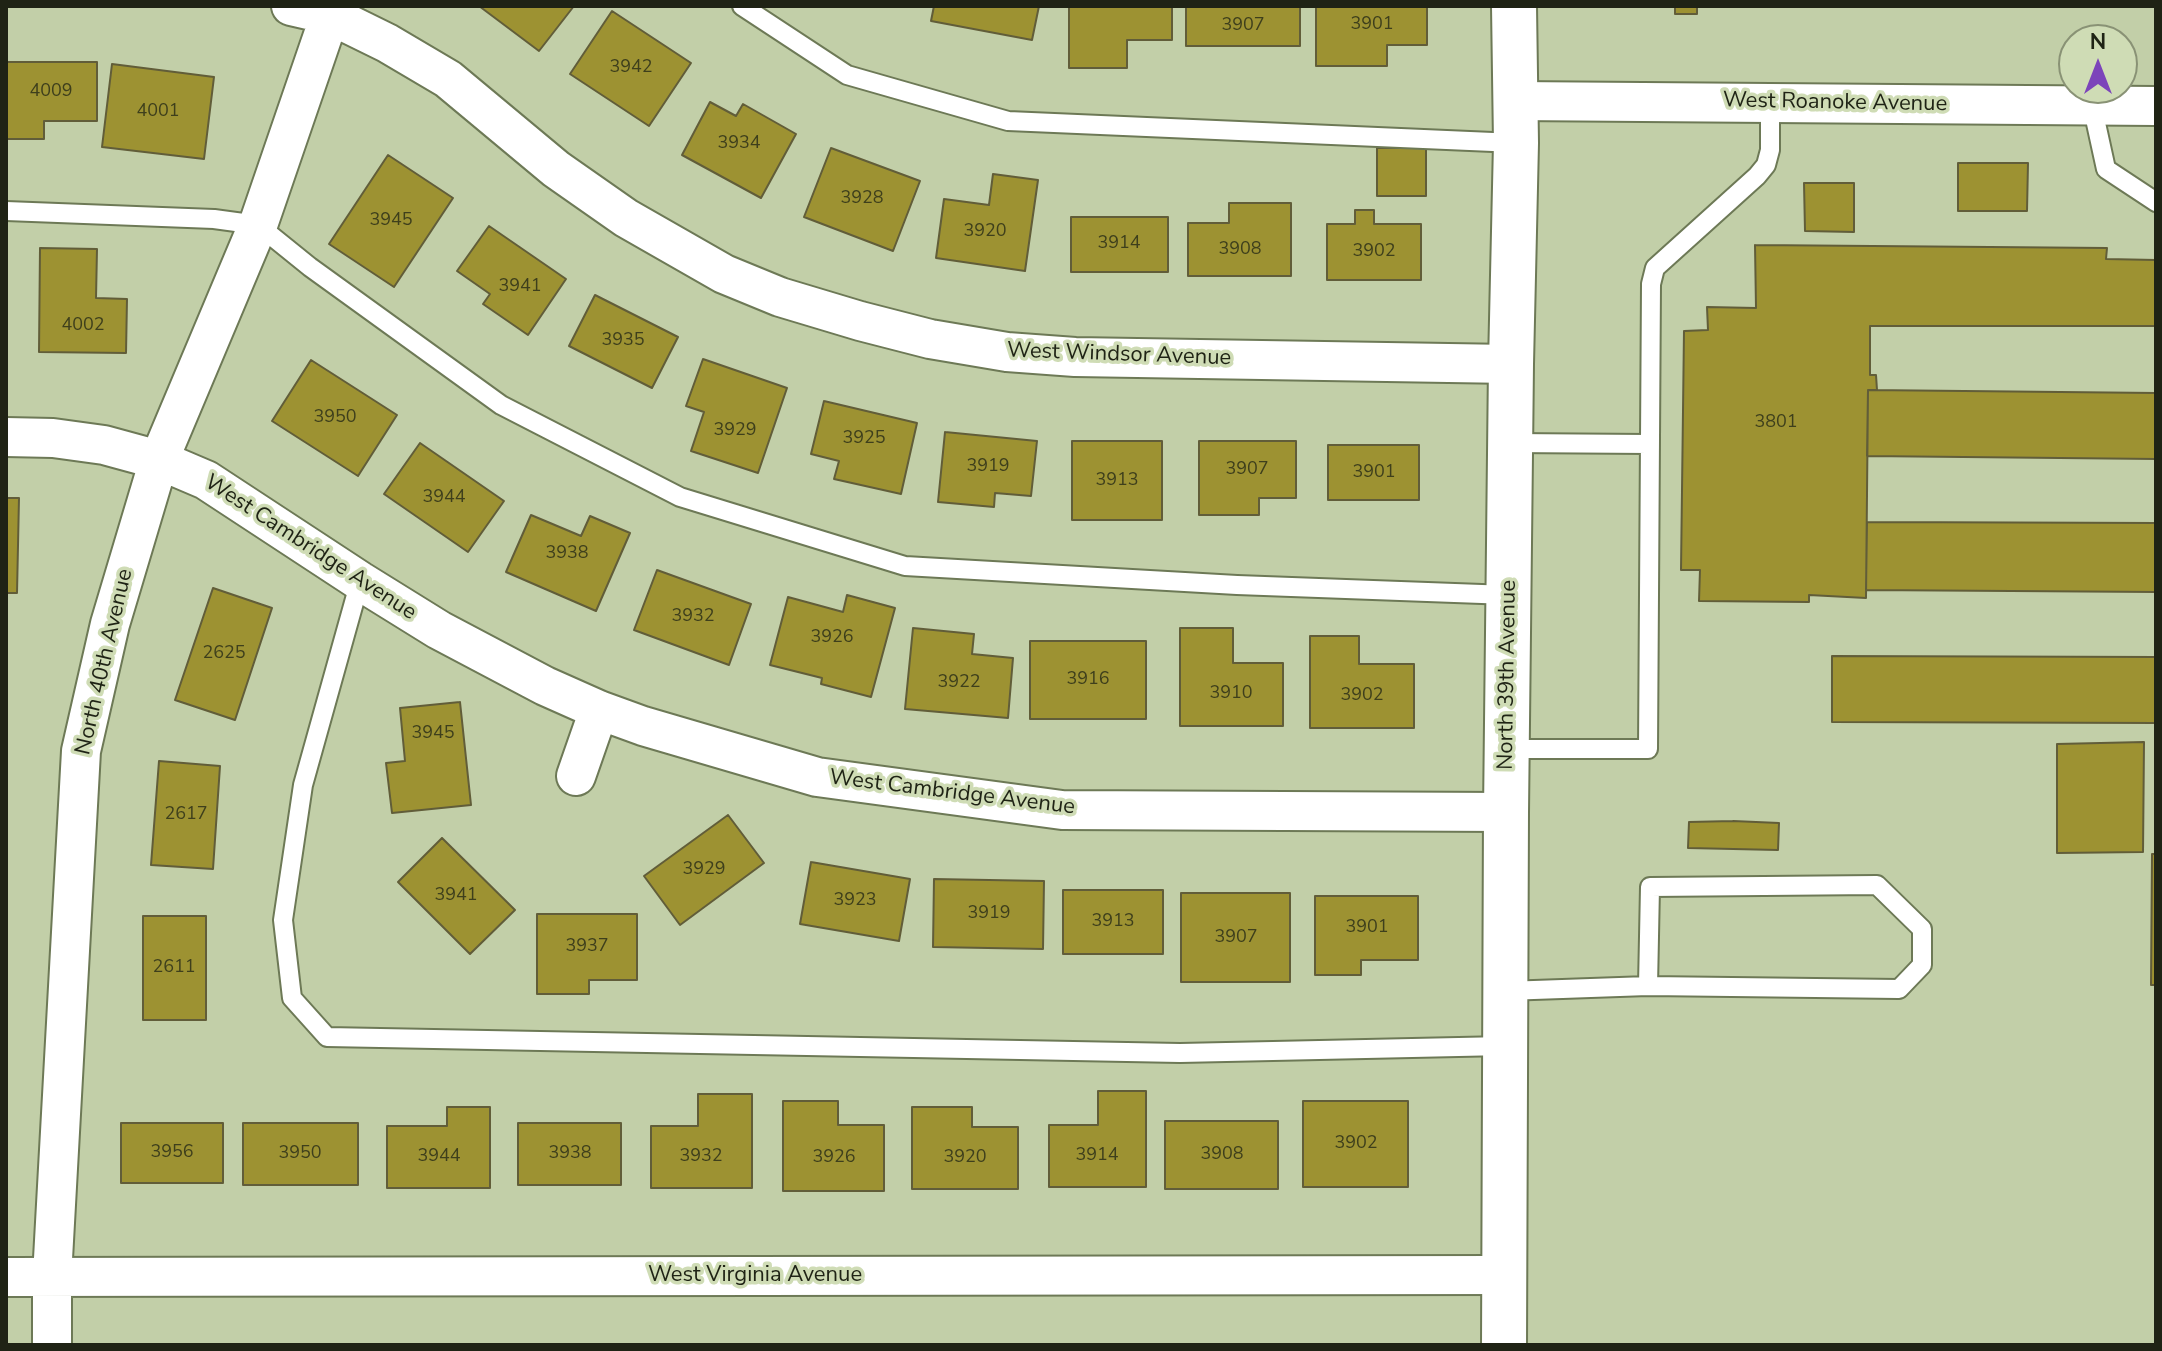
<!DOCTYPE html>
<html>
<head>
<meta charset="utf-8">
<style>
	body { margin:0 }
	#map { position:relative; width:2162px; height:1351px; overflow:hidden; background:#c2cfa8; font-family:"Nunito Sans",sans-serif }
	canvas { display:block }
	.frame { position:absolute; inset:0; border:8px solid #1f2315; pointer-events:none }
	.north { position:absolute; left:2058px; top:24px; width:80px; height:80px; box-sizing:border-box; background:#cfdcb5; border:2px solid #899275; border-radius:50%; rotate:0deg; font-size:22px; font-weight:700; line-height:32px; text-align:center; color:#1f2315 }
	.north::after { content:''; display:block; margin:auto; width:28px; height:36px; background:#7c44ba; clip-path:polygon(50% 0,100% 100%,50% 72%,0 100%) }
</style>
</head>
<body>
<div id="map">
<canvas width="2162" height="1351"></canvas>
<div class="frame"></div>
<div class="north">N</div>
</div>
<script>
const ctx = document.querySelector('canvas').getContext('2d');
ctx.lineJoin = 'round';
function fill(path, color) { ctx.fillStyle = color; ctx.fill(path, 'evenodd'); }
const toPath = rows => new Path2D(rows.map(r => 'M' + r).join(''));
function stroke(path, color, width, dash) { ctx.strokeStyle = color; ctx.lineWidth = width; ctx.lineCap = dash ? 'butt' : 'round'; ctx.setLineDash(dash || []); ctx.stroke(path); }
function write(font, color, halo, rows, align = 'center') {
  ctx.font = font + ' "Nunito Sans",sans-serif'; ctx.lineWidth = 7; ctx.setLineDash([]); ctx.textBaseline = 'middle'; ctx.strokeStyle = halo; ctx.fillStyle = color; for (const [text, x, y, turn = 0] of rows) {
    ctx.save(); ctx.translate(x, y); ctx.rotate((+turn || 0) * Math.PI / 180); ctx.textAlign = isNaN(turn) ? turn : align; if (halo) ctx.strokeText(text, 0, 0); ctx.fillText(text, 0, 0); ctx.restore();
  }
}
const building = toPath([
	[479,6,574,6,539,51,479,6],
	[934,6,1039,6,1032,40,931,21,934,6],
	[1069,6,1172,6,1172,40,1127,40,1127,68,1069,68,1069,6],
	[1186,6,1300,6,1300,46,1186,46,1186,6],
	[1316,6,1427,6,1427,45,1387,45,1387,66,1316,66,1316,6],
	[1675,6,1697,6,1697,14,1675,14,1675,6],
	[612,11,691,63,649,126,570,74,612,11],
	[6,62,97,62,97,121,44,121,44,139,6,139,6,62],
	[112,64,214,77,204,159,102,147,112,64],
	[710,102,736,116,743,104,796,134,761,198,682,155,710,102],
	[831,148,920,181,893,251,804,217,831,148],
	[1377,148,1426,148,1426,196,1377,196,1377,148],
	[388,155,453,198,394,287,329,244,388,155],
	[1958,163,2028,163,2027,211,1958,211,1958,163],
	[993,174,1038,180,1025,271,936,258,944,199,989,205,993,174],
	[1804,183,1854,183,1854,232,1805,231,1804,183],
	[1229,203,1291,203,1291,276,1188,276,1188,223,1229,223,1229,203],
	[1355,210,1374,210,1374,224,1421,224,1421,280,1327,280,1327,224,1355,224,1355,210],
	[1071,217,1168,217,1168,272,1071,272,1071,217],
	[489,226,566,279,528,335,483,304,490,294,457,271,489,226],
	[1755,245,2107,248,2106,259,2156,260,2156,326,1870,326,1870,375,1876,375,1877,390,1868,390,1866,598,1809,595,1809,602,1699,601,1700,570,1681,570,1684,331,1708,330,1707,307,1756,308,1755,245],
	[40,248,97,249,96,298,127,299,126,353,39,352,40,248],
	[595,295,678,337,652,388,569,346,595,295],
	[703,359,787,388,758,473,691,451,704,412,686,406,703,359],
	[311,360,397,415,358,476,272,421,311,360],
	[1868,390,2156,393,2156,459,1867,456,1868,390],
	[824,401,917,423,901,494,834,479,839,461,811,454,824,401],
	[945,432,1037,441,1031,496,995,493,994,507,938,502,945,432],
	[1072,441,1162,441,1162,520,1072,520,1072,441],
	[1199,441,1296,441,1296,498,1259,498,1259,515,1199,515,1199,441],
	[420,443,504,501,468,552,384,494,420,443],
	[1328,445,1419,445,1419,500,1328,500,1328,445],
	[6,498,19,498,17,593,6,593,6,498],
	[531,515,581,536,590,516,630,533,596,611,506,572,531,515],
	[1867,522,2156,523,2156,592,1866,590,1867,522],
	[657,570,751,604,729,665,634,630,657,570],
	[213,588,272,608,235,720,175,700,213,588],
	[847,595,895,608,871,697,821,684,822,678,770,665,788,597,843,612,847,595],
	[913,628,974,634,972,654,1013,658,1008,718,905,709,913,628],
	[1180,628,1233,628,1233,663,1283,663,1283,726,1180,726,1180,628],
	[1310,636,1359,636,1359,664,1414,664,1414,728,1310,728,1310,636],
	[1030,641,1146,641,1146,719,1030,719,1030,641],
	[1832,656,2156,657,2156,723,1832,722,1832,656],
	[460,702,471,805,392,813,386,763,405,761,400,708,460,702],
	[2144,742,2143,852,2057,853,2057,744,2144,742],
	[159,761,220,766,213,869,151,865,159,761],
	[728,815,764,863,680,925,644,876,728,815],
	[1733,821,1779,823,1778,850,1688,848,1689,822,1733,821],
	[442,838,515,910,470,954,398,882,442,838],
	[2152,854,2156,854,2156,985,2151,985,2152,854],
	[811,862,910,879,899,941,800,924,811,862],
	[934,879,1044,881,1043,949,933,947,934,879],
	[1063,890,1163,890,1163,954,1063,954,1063,890],
	[1181,893,1290,893,1290,982,1181,982,1181,893],
	[1315,896,1418,896,1418,960,1361,960,1361,975,1315,975,1315,896],
	[537,914,637,914,637,980,589,980,589,994,537,994,537,914],
	[143,916,206,916,206,1020,143,1020,143,916],
	[1098,1091,1146,1091,1146,1187,1049,1187,1049,1125,1098,1125,1098,1091],
	[698,1094,752,1094,752,1188,651,1188,651,1126,698,1126,698,1094],
	[783,1101,838,1101,838,1125,884,1125,884,1191,783,1191,783,1101],
	[1303,1101,1408,1101,1408,1187,1303,1187,1303,1101],
	[447,1107,490,1107,490,1188,387,1188,387,1126,447,1126,447,1107],
	[912,1107,972,1107,972,1127,1018,1127,1018,1189,912,1189,912,1107],
	[1165,1121,1278,1121,1278,1189,1165,1189,1165,1121],
	[121,1123,223,1123,223,1183,121,1183,121,1123],
	[243,1123,358,1123,358,1185,243,1185,243,1123],
	[518,1123,621,1123,621,1185,518,1185,518,1123]
]);
const service = toPath([
	[742,6,847,75,1008,121,1516,143],
	[2092,105,2106,169,2156,202],
	[6,211,214,219,258,225,310,267,501,405,680,497,905,566,1237,585,1509,595],
	[1510,443,1649,444],
	[360,581,303,785,283,920,292,998,327,1037,1180,1053,1505,1046],
	[1507,749,1648,749,1651,284,1655,268,1757,176,1766,165,1770,150,1770,102],
	[1505,991,1648,986,1899,989,1922,965,1922,929,1877,885,1650,887,1648,986]
]);
const minor = toPath([
	[291,6,330,15,387,43,448,79,556,169,626,218,724,274,780,297,860,321,930,339,1007,352,1075,357,1511,364],
	[1514,101,2156,106],
	[6,437,53,438,104,445,159,460,206,480,360,581,439,630,545,686,599,710,643,726,817,777,1062,810,1506,812],
	[576,776,599,710],
	[6,1277,1503,1275],
	[52,1345,52,1277,81,751,110,624,159,460,258,225,330,15]
]);
const tertiary = toPath([
	[1504,1345,1506,812,1511,364,1516,143,1514,6]
]);
const numberNames = [
	["3901",1372,25],
	["3907",1243,26],
	["3942",631,68],
	["4009",51,92],
	["4001",158,112],
	["3934",739,144],
	["3928",862,199],
	["3945",391,221],
	["3920",985,232],
	["3914",1119,244],
	["3908",1240,250],
	["3902",1374,252],
	["3941",520,287],
	["4002",83,326],
	["3935",623,341],
	["3950",335,418],
	["3801",1776,423],
	["3929",735,431],
	["3925",864,439],
	["3919",988,467],
	["3907",1247,470],
	["3901",1374,473],
	["3913",1117,481],
	["3944",444,498],
	["3938",567,554],
	["3932",693,617],
	["3926",832,638],
	["2625",224,654],
	["3916",1088,680],
	["3922",959,683],
	["3910",1231,694],
	["3902",1362,696],
	["3945",433,734],
	["2617",186,815],
	["3929",704,870],
	["3941",456,896],
	["3923",855,901],
	["3919",989,914],
	["3913",1113,922],
	["3901",1367,928],
	["3907",1236,938],
	["3937",587,947],
	["2611",174,968],
	["3902",1356,1144],
	["3956",172,1153],
	["3950",300,1154],
	["3938",570,1154],
	["3908",1222,1155],
	["3914",1097,1156],
	["3944",439,1157],
	["3932",701,1157],
	["3926",834,1158],
	["3920",965,1158]
];
const streetNames = [
	["West Roanoke Avenue",1835,103,1],
	["West Windsor Avenue",1119,355,2],
	["West Cambridge Avenue",310,548,33],
	["North 40th Avenue",105,662,-77],
	["North 39th Avenue",1508,675,-89],
	["West Cambridge Avenue",952,793,7],
	["West Virginia Avenue",755,1276]
];
fill(building, '#9d9232');
stroke(building, '#615d39', 2);
stroke(service, '#6d7956', 22);
stroke(minor, '#6d7956', 42);
stroke(tertiary, '#6d7956', 48);
stroke(service, '#fff', 18);
stroke(minor, '#fff', 38);
stroke(tertiary, '#fff', 44);
write('18px', '#3e3f1c', null, numberNames);
write('22px', '#1f2315', '#cfdcb5', streetNames);
</script>
</body>
</html>
